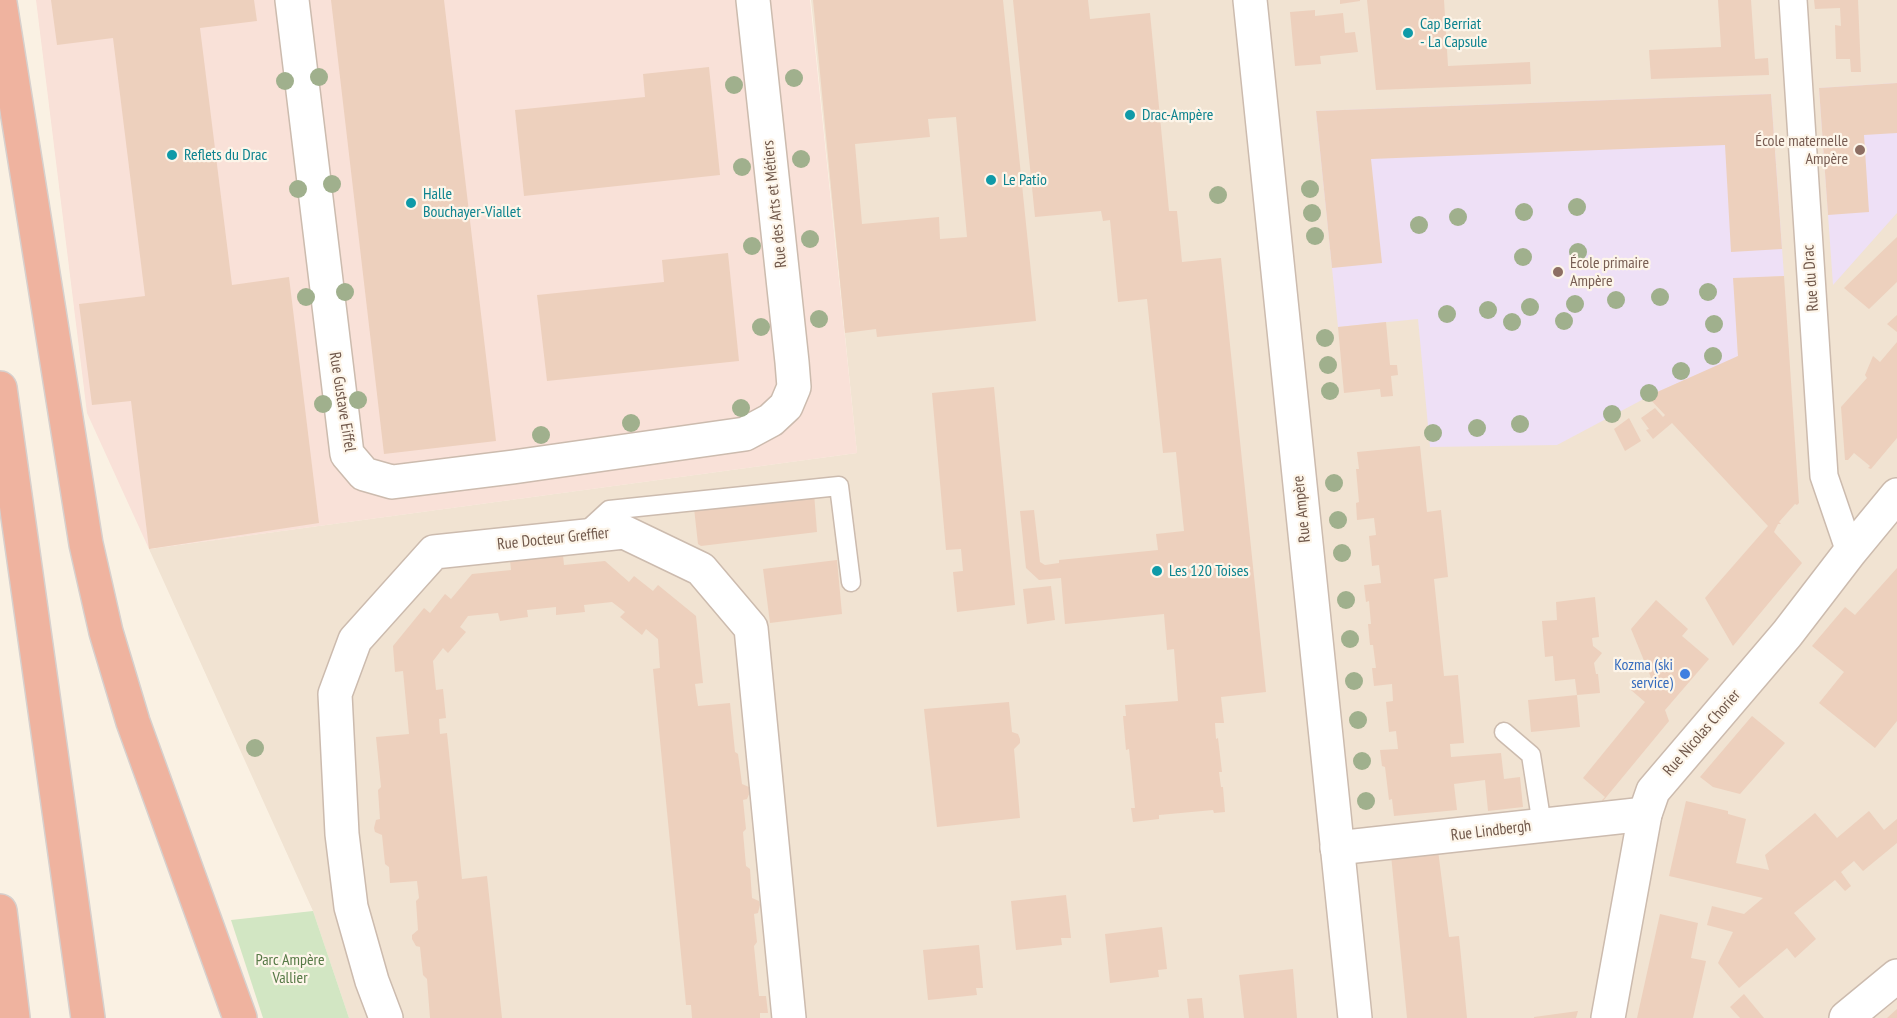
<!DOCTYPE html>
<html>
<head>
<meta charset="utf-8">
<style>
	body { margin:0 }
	canvas { display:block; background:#faf1e3 }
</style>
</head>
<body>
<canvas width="1897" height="1018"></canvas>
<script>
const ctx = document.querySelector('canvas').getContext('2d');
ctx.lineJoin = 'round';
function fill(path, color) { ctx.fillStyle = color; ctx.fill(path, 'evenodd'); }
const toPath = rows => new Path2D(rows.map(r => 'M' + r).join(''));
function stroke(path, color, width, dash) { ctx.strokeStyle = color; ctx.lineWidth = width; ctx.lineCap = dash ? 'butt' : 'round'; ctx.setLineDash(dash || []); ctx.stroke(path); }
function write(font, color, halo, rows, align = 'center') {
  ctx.font = font + ' "PT Sans Narrow",sans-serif'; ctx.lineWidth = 4.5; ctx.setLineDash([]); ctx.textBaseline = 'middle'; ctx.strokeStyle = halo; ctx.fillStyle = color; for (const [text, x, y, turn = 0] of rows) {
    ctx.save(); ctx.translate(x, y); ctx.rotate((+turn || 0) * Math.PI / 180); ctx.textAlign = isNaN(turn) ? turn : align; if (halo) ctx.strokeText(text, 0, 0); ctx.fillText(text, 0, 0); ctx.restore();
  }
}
const residential = toPath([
	[811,0,1897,0,1897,1018,349,1018,313,911,149,549,857,453]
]);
const commercial = toPath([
	[36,0,810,0,857,453,149,549,87,413]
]);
const education = toPath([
	[1897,83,1897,213,1833,285,1819,88],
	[1771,94,1784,276,1734,279,1738,356,1733,359,1655,393,1557,445,1430,447,1418,319,1338,327,1316,111]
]);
const green = toPath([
	[313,911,349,1018,263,1018,231,920]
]);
const building = toPath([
	[51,0,254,0,257,21,200,28,230,269,232,285,289,277,319,523,149,549,131,401,92,405,79,304,145,296,113,38,57,45],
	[331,0,444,0,496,441,384,454],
	[813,0,1003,0,1036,321,877,337,876,329,845,333],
	[956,117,967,237,940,239,939,217,862,224,855,144,930,137,928,119],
	[1013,0,1088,0,1090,19,1150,13,1169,211,1177,211,1182,262,1221,258,1266,692,1221,697,1224,723,1215,723,1216,739,1218,738,1222,772,1219,772,1221,787,1223,787,1225,812,1214,813,1213,810,1159,815,1159,819,1133,822,1131,808,1135,808,1129,749,1126,750,1123,716,1126,716,1125,705,1178,701,1174,649,1167,650,1164,614,1065,624,1061,578,1039,580,1026,568,1020,511,1034,510,1040,562,1045,565,1059,563,1059,560,1158,550,1156,534,1184,531,1176,452,1163,453,1147,299,1118,302,1110,220,1103,221,1101,211,1035,217],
	[1340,0,1360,0,1360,1,1340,4],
	[1367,0,1444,0,1448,66,1530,62,1531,84,1376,90],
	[1718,0,1751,0,1755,59,1768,58,1769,75,1651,79,1649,50,1721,47],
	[1814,0,1858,0,1861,72,1851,72,1850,59,1836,59,1835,25,1841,26,1840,8,1815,9],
	[1315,10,1315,16,1343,13,1345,33,1355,32,1358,52,1320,56,1321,64,1295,66,1290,12],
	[709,67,720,175,524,196,515,110,645,97,643,74],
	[1897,83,1897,133,1864,135,1869,212,1828,215,1819,88],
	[1771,94,1782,249,1731,252,1725,145,1371,159,1382,263,1332,268,1316,111],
	[1897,237,1897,282,1869,309,1844,288],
	[728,253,739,361,547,381,537,295,664,282,662,260],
	[1784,276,1799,503,1797,505,1795,504,1779,522,1781,524,1778,524,1774,532,1802,563,1733,646,1705,598,1768,526,1672,423,1653,439,1646,430,1649,429,1641,418,1655,408,1663,417,1665,415,1649,398,1655,393,1738,356,1733,278],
	[1897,315,1897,332,1887,324],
	[1386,322,1390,365,1397,365,1398,375,1391,376,1393,396,1381,397,1380,389,1344,393,1338,327],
	[1897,342,1897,438,1871,469,1868,468,1870,466,1854,453,1848,460,1845,460,1841,407,1867,378,1865,375,1873,356,1880,362],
	[994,387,1015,605,957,612,953,572,963,571,961,549,946,550,932,393],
	[1629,418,1641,441,1625,451,1614,429],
	[1420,446,1427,512,1441,510,1448,577,1434,579,1444,676,1458,675,1464,743,1450,744,1451,757,1501,753,1504,779,1520,777,1523,807,1488,811,1485,780,1454,784,1457,810,1394,816,1392,799,1389,800,1385,767,1382,766,1380,750,1398,749,1396,731,1389,732,1386,702,1393,701,1392,684,1374,686,1372,668,1376,668,1373,645,1370,645,1368,624,1371,624,1369,601,1366,602,1364,585,1381,583,1379,565,1372,566,1369,536,1376,535,1374,518,1357,520,1356,503,1359,502,1356,469,1359,469,1357,452],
	[814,493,817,532,701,546,698,544,694,508],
	[563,555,564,565,605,561,629,582,634,576,653,591,658,585,696,616,703,683,695,684,698,706,730,703,735,752,738,754,742,784,749,787,750,792,747,799,743,800,746,829,743,832,746,866,750,869,752,898,759,901,760,905,758,913,754,914,757,942,754,946,759,996,766,996,768,1013,760,1013,760,1018,692,1018,691,1005,686,1005,653,669,660,668,658,639,646,629,642,635,620,617,625,612,612,602,584,605,585,612,556,615,556,607,527,610,528,617,500,621,498,613,468,616,460,627,466,632,448,653,443,648,433,661,436,690,443,689,446,718,439,719,440,734,447,733,462,879,487,876,502,1018,430,1018,427,979,423,975,420,947,416,946,412,939,412,935,418,930,416,901,419,898,417,881,390,883,389,867,385,864,382,835,375,832,374,828,376,820,380,819,378,790,381,787,376,737,409,734,403,671,395,672,393,646,424,608,430,613,445,594,451,599,472,574,511,570,510,560],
	[837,560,842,614,770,623,763,569],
	[1897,568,1897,721,1875,748,1819,703,1844,672,1812,646,1845,607,1855,615],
	[1051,586,1055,620,1027,624,1023,589],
	[1595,597,1599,637,1592,638,1593,646,1602,653,1594,663,1596,674,1598,674,1600,693,1577,695,1575,679,1555,681,1553,656,1545,657,1542,621,1557,620,1556,602],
	[1656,600,1688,629,1682,636,1709,659,1665,710,1669,721,1603,801,1602,800,1605,797,1583,778,1645,702,1631,690,1643,682,1652,680,1631,629],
	[1577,695,1580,727,1531,732,1528,700],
	[1009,702,1012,732,1018,734,1020,739,1020,743,1014,749,1020,818,937,827,924,709],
	[1752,716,1785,743,1740,794,1713,787,1700,777],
	[1686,801,1728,811,1728,814,1746,819,1736,863,1769,870,1765,855,1815,813,1837,838,1869,811,1884,830,1897,819,1897,843,1863,871,1854,861,1841,872,1851,886,1845,891,1835,880,1794,913,1816,939,1795,958,1787,948,1739,988,1718,963,1733,932,1707,925,1712,906,1744,914,1763,898,1669,876],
	[1438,850,1449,937,1459,936,1467,1018,1407,1018,1391,855],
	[1066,895,1071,938,1061,938,1062,945,1016,950,1011,901],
	[1660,914,1698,923,1691,958,1706,961,1693,1018,1637,1018],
	[1162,927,1167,969,1158,970,1159,977,1110,983,1105,934],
	[979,945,983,988,976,988,977,995,928,1000,923,950],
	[1293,969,1297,1018,1244,1018,1239,975],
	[1744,994,1764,1018,1740,1018,1730,1007],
	[1202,998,1204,1018,1189,1018,1187,999],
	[1897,1009,1897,1018,1887,1018],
	[1578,1011,1576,1018,1534,1018,1534,1017]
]);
const service = toPath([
	[584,533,609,510,839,486,851,582],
	[1504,732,1531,755,1542,825]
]);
const pedestrian = toPath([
	[1793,0,1824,476,1850,552]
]);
const minor = toPath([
	[292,0,347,454,364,474,392,482,513,467,745,434,771,420,786,406,794,387,792,362,753,0],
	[1337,848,1645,814],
	[386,1018,372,981,351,907,342,834,335,694,355,640,434,552,624,532,701,569,751,628,789,1018],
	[1846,1018,1897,976]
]);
const tertiary = toPath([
	[1250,0,1355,1018],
	[1608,1018,1645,814,1653,791,1787,634,1850,552,1897,495]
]);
const motorway = toPath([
	[0,3,86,544,106,632,133,722,240,1018],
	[0,388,88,1018],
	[0,911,13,1018]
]);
const trees = [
	[319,77],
	[794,78],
	[285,81],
	[734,85],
	[801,159],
	[742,167],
	[332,184],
	[298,189],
	[1310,189],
	[1218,195],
	[1577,207],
	[1524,212],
	[1312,213],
	[1458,217],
	[1419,225],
	[1315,236],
	[810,239],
	[752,246],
	[1578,252],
	[1523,257],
	[345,292],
	[1708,292],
	[306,297],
	[1660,297],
	[1616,300],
	[1575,304],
	[1530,307],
	[1488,310],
	[1447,314],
	[819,319],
	[1564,321],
	[1512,322],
	[1714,324],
	[761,327],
	[1325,338],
	[1713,356],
	[1328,365],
	[1681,371],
	[1330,391],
	[1649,393],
	[358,400],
	[323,404],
	[741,408],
	[1612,414],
	[631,423],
	[1520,424],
	[1477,428],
	[1433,433],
	[541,435],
	[1334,483],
	[1338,520],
	[1342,553],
	[1346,600],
	[1350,639],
	[1354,681],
	[1358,720],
	[255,748],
	[1362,761],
	[1366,801]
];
const markers = [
	[1408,33,6,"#0f9aa8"],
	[1130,115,6,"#0f9aa8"],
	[1860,150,6,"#8d6e63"],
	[172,155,6,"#0f9aa8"],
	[991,180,6,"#0f9aa8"],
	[411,203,6,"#0f9aa8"],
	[1558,272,6,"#8d6e63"],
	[1157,571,6,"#0f9aa8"],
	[1685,674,6,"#3f7fe0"]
];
const cultureNames = [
	["Cap Berriat",1420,24],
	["- La Capsule",1420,42],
	["Drac-Ampère",1142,115],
	["Reflets du Drac",184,155],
	["Le Patio",1003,180],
	["Halle",423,194],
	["Bouchayer-Viallet",423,212],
	["Les 120 Toises",1169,571]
];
const educationNames = [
	["École maternelle",1848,141],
	["Ampère",1848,159],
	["École primaire",1570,263,"left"],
	["Ampère",1570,281,"left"]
];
const streetNames = [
	["Rue des Arts et Métiers",775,204,-96],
	["Rue du Drac",1811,278,-94],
	["Rue Gustave Eiffel",342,402,81],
	["Rue Ampère",1302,509,-96],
	["Rue Docteur Greffier",553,539,-6],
	["Rue Nicolas Chorier",1702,733,-49],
	["Rue Lindbergh",1491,831,-7]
];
const shopNames = [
	["Kozma (ski",1673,665],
	["service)",1673,683]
];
const parkNames = [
	["Parc Ampère",290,960],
	["Vallier",290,978]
];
fill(residential, '#f1e3d2');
fill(commercial, '#f9e1d8');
fill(education, '#eee0f6');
fill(green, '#d2e6c3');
fill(building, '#edd0bd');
stroke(service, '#ccbbae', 21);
stroke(pedestrian, '#ccbbae', 30);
stroke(minor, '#ccbbae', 36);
stroke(tertiary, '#ccbbae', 36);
stroke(motorway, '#d7d0cd', 36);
stroke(service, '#fff', 18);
stroke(pedestrian, '#fff', 27);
stroke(minor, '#fff', 33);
stroke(tertiary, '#fff', 33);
stroke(motorway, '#efb39f', 33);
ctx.fillStyle = '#a0b08d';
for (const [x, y] of trees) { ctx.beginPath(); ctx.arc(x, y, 9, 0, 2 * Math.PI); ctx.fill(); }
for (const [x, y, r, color] of markers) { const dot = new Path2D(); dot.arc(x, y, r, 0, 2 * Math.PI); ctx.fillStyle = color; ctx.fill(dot); stroke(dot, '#fdf5e9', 2); }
write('16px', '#0d838f', '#fdf5e9', cultureNames, 'left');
write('16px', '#785e54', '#fdf5e9', educationNames, 'right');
write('16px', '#70584b', '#fdf5e9', streetNames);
write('16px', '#366cbe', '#fdf5e9', shopNames, 'right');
write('16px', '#577a47', '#fdf5e9', parkNames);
</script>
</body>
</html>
